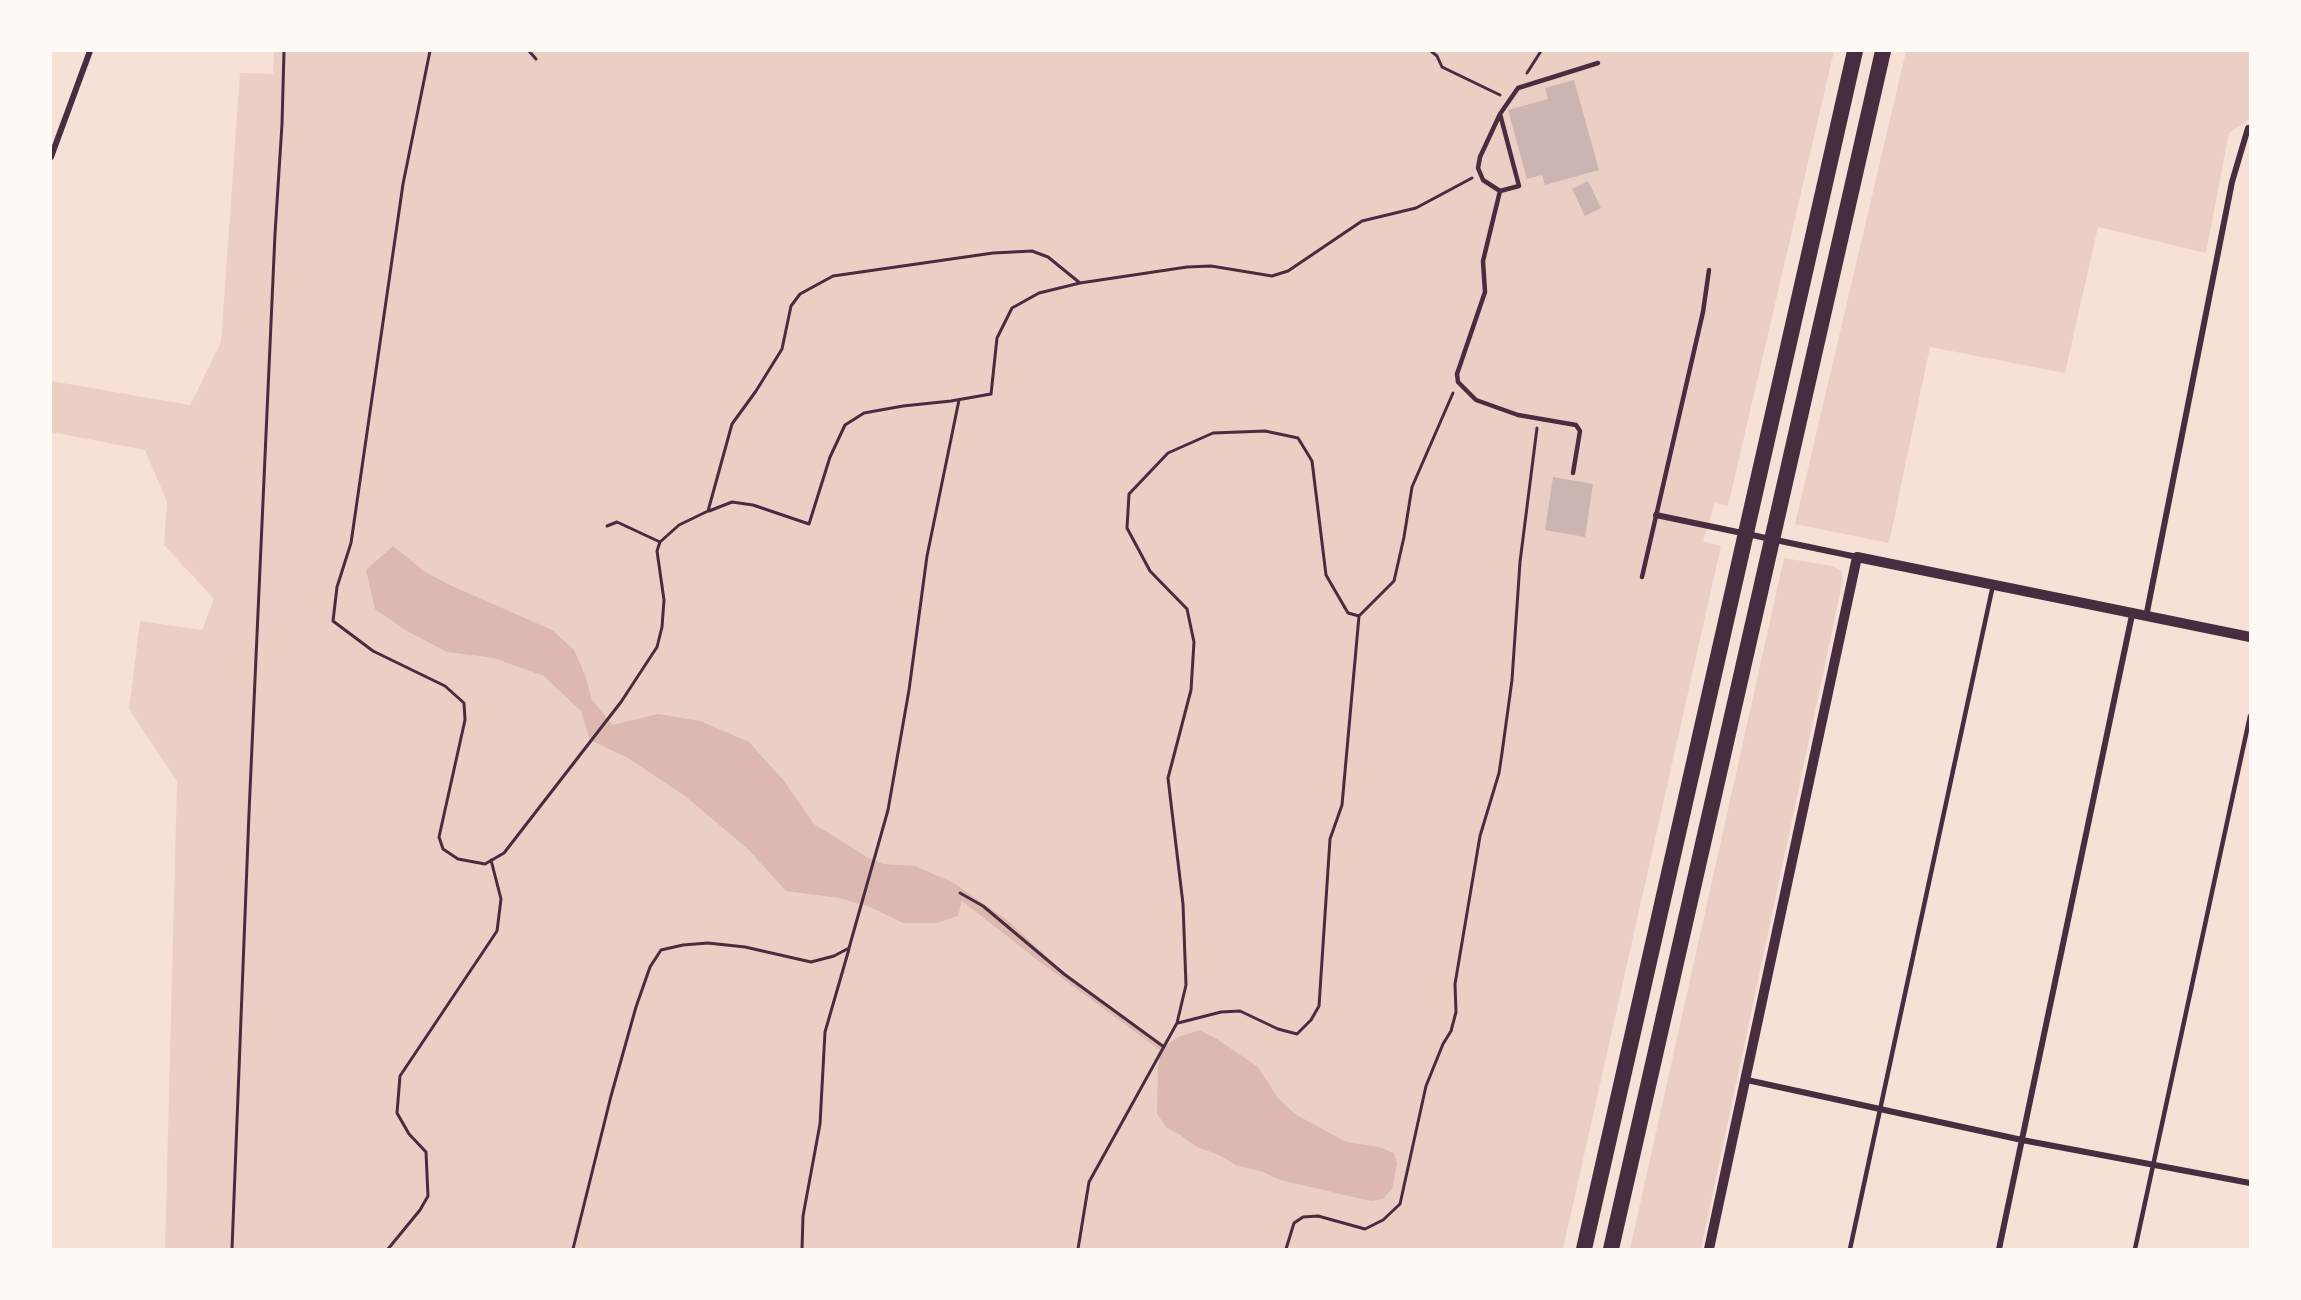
<!DOCTYPE html>
<html>
<head>
<meta charset="utf-8">
<style>
	body { margin:0 }
	#map { position:relative; width:2301px; height:1300px; overflow:hidden; background:#f7e1d7; font-family:Karla,sans-serif }
	canvas { display:block }
	.frame { position:absolute; inset:0; border:52px solid #fffaf5; pointer-events:none }
</style>
</head>
<body>
<div id="map">
<canvas width="2301" height="1300"></canvas>
<div class="frame"></div>
</div>
<script>
const ctx = document.querySelector('canvas').getContext('2d');
ctx.lineJoin = 'round';
function fill(path, color) { ctx.fillStyle = color; ctx.fill(path, 'evenodd'); }
const toPath = rows => new Path2D(rows.map(r => 'M' + r).join(''));
function stroke(path, color, width, dash) { ctx.strokeStyle = color; ctx.lineWidth = width; ctx.lineCap = dash ? 'butt' : 'round'; ctx.setLineDash(dash || []); ctx.stroke(path); }
const green = toPath([
	[274,51,1834,51,1728,506,1715,503,1703,541,1721,546,1563,1249,165,1249,177,781,129,709,140,621,202,630,214,599,164,545,167,502,145,450,51,432,51,381,190,405,221,342,240,73,273,74],
	[1906,51,2250,51,2250,119,2229,133,2206,253,2098,227,2065,373,1930,347,1889,543,1795,524],
	[1784,558,1832,566,1841,570,1843,580,1701,1249,1630,1249]
]);
const water = toPath([
	[393,546,425,572,452,586,552,630,574,650,585,675,592,700,613,725,658,714,700,721,749,742,784,781,814,824,867,857,883,864,915,866,954,883,1007,920,1069,977,1164,1047,1178,1037,1199,1030,1217,1039,1258,1067,1278,1098,1295,1114,1346,1142,1379,1147,1394,1153,1397,1163,1392,1189,1383,1199,1371,1201,1280,1180,1263,1172,1236,1165,1219,1155,1197,1147,1179,1134,1167,1128,1157,1114,1158,1068,1161,1051,1040,962,962,901,958,916,936,923,903,923,870,907,839,898,786,891,748,849,685,796,628,758,590,740,581,711,544,676,494,658,447,652,407,631,375,609,366,570]
]);
const building = toPath([
	[1574,80,1599,170,1545,185,1542,175,1527,179,1508,110,1548,99,1545,88],
	[1588,181,1601,208,1585,216,1572,189],
	[1553,477,1593,484,1585,537,1545,530]
]);
const path = toPath([
	[430,51,403,184,351,543,337,587,333,621,373,651,445,686,464,703,465,720,439,837,443,849,458,859,485,864,504,853,621,702,657,647,662,627,664,600,657,551,660,542,617,522,607,526],
	[529,51,536,59],
	[1431,51,1437,56,1442,67,1500,95],
	[1527,73,1541,51],
	[709,511,732,502,753,505,809,524,830,457,845,425,864,413,903,406,951,401,991,394,997,338,1012,308,1039,293,1080,283],
	[660,542,679,525,708,511,732,424,756,391,782,349,791,306,800,294,833,276,993,253,1032,251,1048,257,1080,283,1187,267,1211,266,1272,276,1288,271,1362,221,1416,208,1472,178],
	[960,893,983,906,1064,974,1164,1047],
	[1178,1023,1221,1012,1240,1011,1278,1029,1297,1034,1311,1020,1319,1006,1330,839,1342,805,1359,616],
	[232,1249,249,813,275,234,282,124,284,51],
	[388,1249,420,1210,428,1196,426,1152,409,1134,397,1113,400,1076,497,931,501,899,491,860],
	[573,1249,611,1096,636,1007,650,967,661,950,683,945,708,943,745,947,811,962,834,956,849,948,888,810,909,690,927,556,959,400],
	[802,1249,803,1216,820,1124,825,1032,849,949],
	[1078,1249,1089,1182,1177,1023,1186,985,1183,904,1168,778,1191,690,1194,642,1187,609,1150,571,1127,528,1129,494,1168,453,1213,433,1265,431,1298,438,1312,461,1326,575,1348,613,1359,616,1394,581,1404,537,1412,487,1453,393],
	[1286,1249,1294,1223,1303,1217,1318,1216,1365,1229,1383,1220,1400,1204,1426,1086,1443,1044,1451,1031,1456,1012,1455,984,1480,836,1499,773,1502,753,1512,680,1520,562,1537,428]
]);
const service = toPath([
	[1500,114,1480,157,1478,168,1483,180,1500,191],
	[1573,473,1580,431,1576,425,1518,415,1476,400,1458,382,1457,374,1485,292,1483,261,1500,191,1519,186,1500,114,1518,88,1598,63],
	[1642,577,1703,312,1709,270],
	[1850,1249,1993,585],
	[2135,1249,2250,716]
]);
const minor = toPath([
	[51,157,90,51],
	[1656,515,1857,557],
	[2146,617,2232,182,2248,128],
	[1747,1080,2022,1140,2250,1183],
	[1999,1249,2132,615]
]);
const tertiary = toPath([
	[1709,1249,1857,557,2250,637]
]);
const motorway = toPath([
	[1584,1249,1855,51],
	[1611,1249,1883,51]
]);
fill(green, '#ebcfc5');
fill(water, '#dcb8b0');
fill(building, '#ccb4b1');
stroke(path, '#4a2c40', 3);
stroke(service, '#4a2c40', 4.5);
stroke(minor, '#4a2c40', 6);
stroke(tertiary, '#4a2c40', 10);
stroke(motorway, '#4a2c40', 16);
</script>
</body>
</html>
